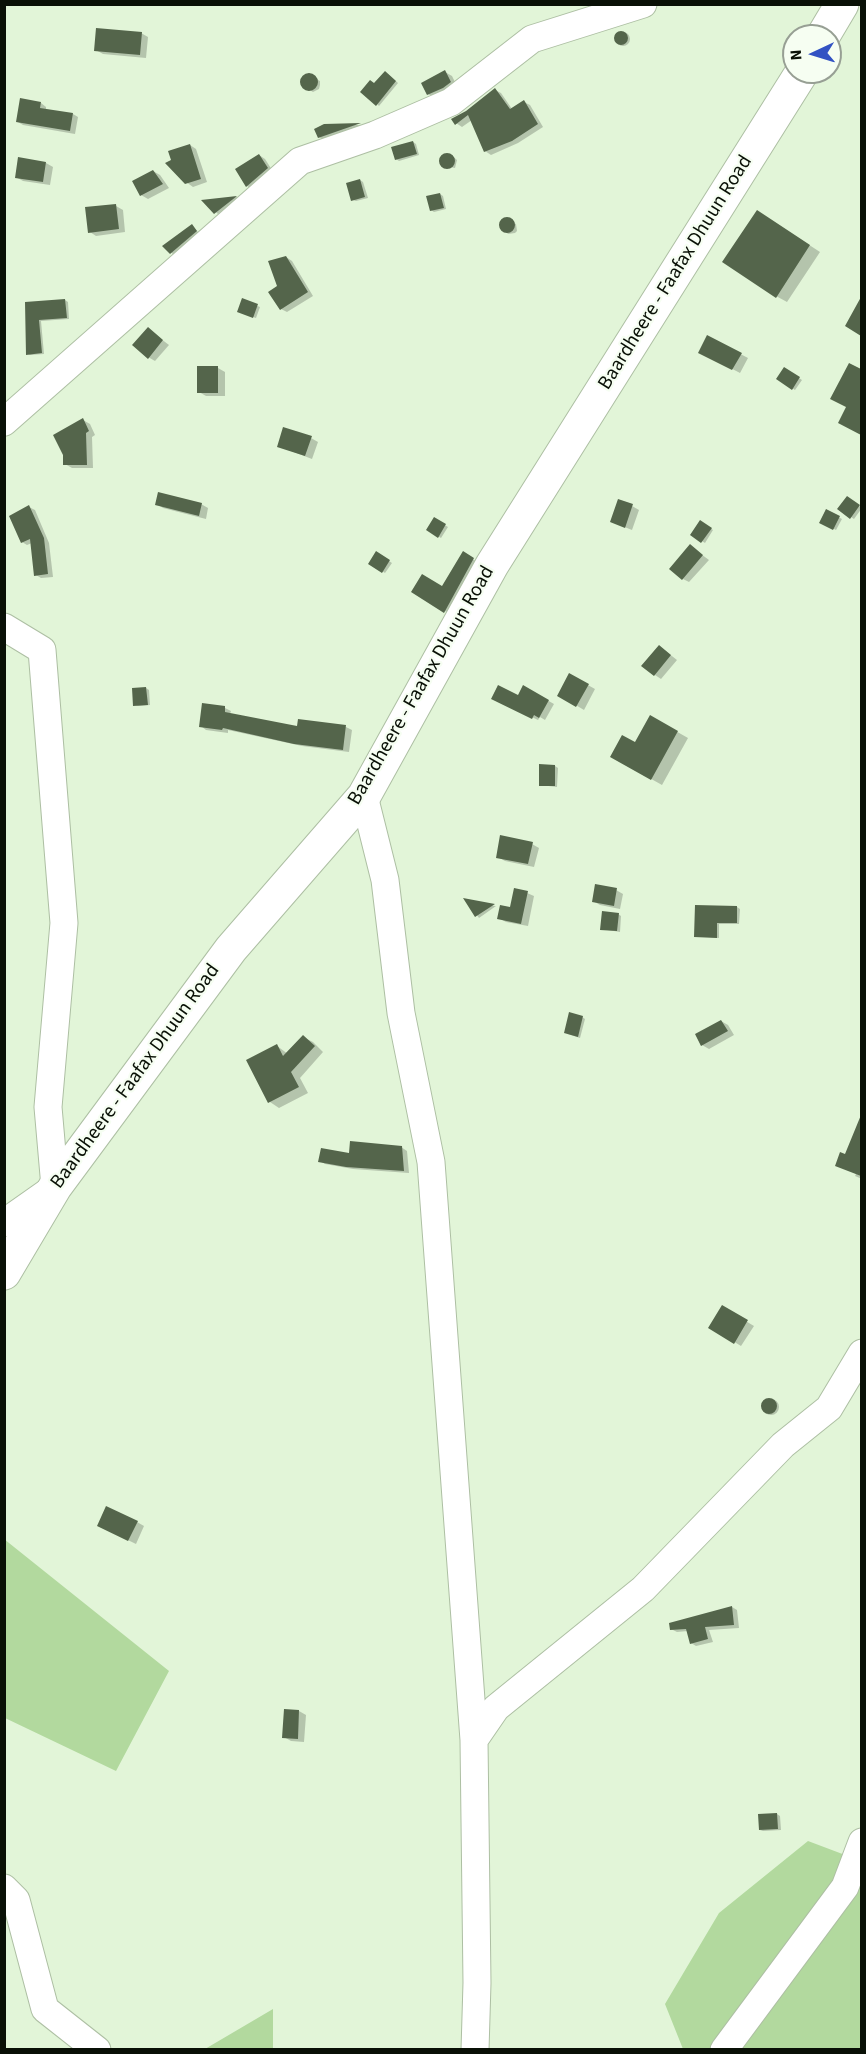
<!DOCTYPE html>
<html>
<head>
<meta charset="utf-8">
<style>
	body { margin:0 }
	#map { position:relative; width:866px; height:2054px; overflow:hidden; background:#e2f5d8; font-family:"Source Sans 3",sans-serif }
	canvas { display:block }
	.frame { position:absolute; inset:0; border:6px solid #091006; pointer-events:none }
	.north { position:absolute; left:782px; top:24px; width:60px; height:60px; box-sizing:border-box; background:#f6fef2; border:2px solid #979f94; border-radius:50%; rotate:266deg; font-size:16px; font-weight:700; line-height:24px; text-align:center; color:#091006 }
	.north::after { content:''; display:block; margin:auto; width:21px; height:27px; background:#3252c3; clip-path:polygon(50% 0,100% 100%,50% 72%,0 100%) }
</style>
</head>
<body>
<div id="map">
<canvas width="866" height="2054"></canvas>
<div class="frame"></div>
<div class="north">N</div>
</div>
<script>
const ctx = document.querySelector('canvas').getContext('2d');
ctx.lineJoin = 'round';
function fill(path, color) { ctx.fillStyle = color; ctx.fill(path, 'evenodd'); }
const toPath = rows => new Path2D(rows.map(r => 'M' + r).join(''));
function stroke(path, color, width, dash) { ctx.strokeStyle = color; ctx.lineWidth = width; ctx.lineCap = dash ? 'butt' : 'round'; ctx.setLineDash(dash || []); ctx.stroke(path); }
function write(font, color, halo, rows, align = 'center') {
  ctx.font = font + ' "Source Sans 3",sans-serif'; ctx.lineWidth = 4.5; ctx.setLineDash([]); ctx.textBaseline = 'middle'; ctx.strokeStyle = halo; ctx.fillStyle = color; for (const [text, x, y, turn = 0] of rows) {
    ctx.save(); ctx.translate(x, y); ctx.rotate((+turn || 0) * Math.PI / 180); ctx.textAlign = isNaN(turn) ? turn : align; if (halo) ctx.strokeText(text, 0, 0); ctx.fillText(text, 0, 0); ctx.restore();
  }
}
const green = toPath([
	[4,1539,169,1671,116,1771,5,1718],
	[808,1841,861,1861,861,2049,683,2049,665,2004,719,1913],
	[273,2009,273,2049,205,2049]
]);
const shadow = toPath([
	'616 39a7 7 0 1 1 14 0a7 7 0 1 1-14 0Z',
	[141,33,148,37,146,58,103,54,96,50],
	[445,72,452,76,457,86,435,98,428,94],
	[388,74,398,83,379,106,377,104,374,84],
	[309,75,320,81,320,85,319,89,313,92,303,86,302,82,303,79],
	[495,90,501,93,512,109,524,102,530,105,543,127,518,143,491,155,485,151,472,120,462,127,456,123,467,112],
	[41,103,46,107,46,110,73,114,78,117,75,134,23,125,18,122],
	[324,125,361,125,322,139,319,137],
	[413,142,416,144,419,155,399,161,396,159],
	[190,145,196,149,207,182,193,187,186,182],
	[259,155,265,159,274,173,254,190,247,186,237,170],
	[444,155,451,155,457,160,455,168,444,166,441,158],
	[46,163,53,167,50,185,23,181,16,177],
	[153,171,160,175,169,188,148,199,141,195],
	[360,180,363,182,368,198,356,201,353,200],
	[440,194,443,196,446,209,434,212,431,210],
	[236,197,238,198,218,214,204,201],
	[116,206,123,210,125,232,96,236,90,232],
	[768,218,820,252,787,302,776,296],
	[506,219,516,224,517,231,515,233,508,234,500,226,501,223],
	[192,226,199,233,174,255,164,246],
	[286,257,292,261,313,296,287,312,281,309,279,287],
	[65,300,68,302,69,319,41,321,44,354,30,355,28,354,26,303],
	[243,300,260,307,256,318,242,313],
	[148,329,169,345,155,361,148,357],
	[708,337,748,358,740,373,700,352],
	[849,365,862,371,862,434,840,422,848,407],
	[218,368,225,372,225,396,206,396,199,392],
	[785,369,802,380,795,390,778,379],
	[83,420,90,424,95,435,92,437,93,468,72,468,65,464],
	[311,438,318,442,312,459,278,446],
	[848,498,862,508,854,519,839,509],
	[157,504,201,504,208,508,206,519,163,508],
	[632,506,639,510,632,530,612,522],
	[29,507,35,510,49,543,53,577,41,578,36,575,32,543,27,545,22,542],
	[827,511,842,519,836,530,821,522],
	[435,519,448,527,441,538,428,530],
	[701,522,713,530,705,543,692,535],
	[690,546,709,560,689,582,683,579],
	[377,553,392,563,385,573,370,563],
	[463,553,484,566,455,617,413,592,443,588],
	[659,646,677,660,661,679,655,675],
	[570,675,595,689,584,710,559,695],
	[524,687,554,704,545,720,540,717,538,720,498,701,519,697],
	[146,688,149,690,150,705,138,706,135,705],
	[225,708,231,711,230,714,298,728,346,727,352,730,349,752,302,746,228,730,228,733,206,730,201,726],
	[651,717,688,738,662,785,612,757,636,744],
	[555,766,558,768,557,787,540,785],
	[532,844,539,848,534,867,505,861,498,857],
	[616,890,623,894,620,909,600,905,593,901],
	[527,893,534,896,528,926,506,922,499,918],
	[466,900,495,906,496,906,479,918],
	[737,907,740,909,739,924,719,924,719,938,696,936],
	[618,914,621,916,620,932,602,929],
	[582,1017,585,1019,580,1038,568,1034],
	[721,1021,728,1025,734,1035,709,1049,702,1045],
	[303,1037,313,1042,323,1052,300,1078,308,1093,279,1108,270,1102,277,1046,288,1054],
	[401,1147,407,1151,409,1173,353,1169,325,1164,320,1161],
	[847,1152,862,1158,862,1179,855,1176,856,1174,845,1156],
	[722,1307,754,1326,741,1346,710,1327],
	'763 1407a8 8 0 1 1 16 0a8 8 0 1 1-16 0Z',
	[137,1522,144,1526,136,1544,105,1529],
	[732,1607,737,1610,739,1628,709,1630,713,1642,696,1646,691,1643,688,1631,677,1632,671,1629,671,1624],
	[299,1711,306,1715,304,1742,291,1741,284,1737],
	[777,1814,780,1816,781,1830,763,1831,760,1830]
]);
const building = toPath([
	[96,28,142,32,140,55,94,51],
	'614 38a7 7 0 1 1 14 0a7 7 0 1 1-14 0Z',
	[445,70,451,82,443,88,427,95,421,83],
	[385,71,396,81,376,106,360,92,370,80,374,83],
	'300 82a9 9 0 1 1 18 0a9 9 0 1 1-18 0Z',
	[495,88,510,109,524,100,538,124,512,141,484,152,468,115,455,125,451,119,466,111],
	[20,98,41,102,40,108,73,113,70,131,16,122],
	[361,123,318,138,314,129,324,124],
	[413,141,417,154,395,160,391,147],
	[190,144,201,179,185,184,165,163,171,160,168,151],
	'439 161a8 8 0 1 1 16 0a8 8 0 1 1-16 0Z',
	[259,154,268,168,246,187,235,169],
	[18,157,46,162,43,182,15,178],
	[153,170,163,184,140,196,132,181],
	[360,179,365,197,351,201,346,183],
	[440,193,444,208,430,211,426,196],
	[237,196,214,214,201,200],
	[116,204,119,229,88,233,85,207],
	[757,210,810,245,776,298,722,262],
	'499 225a8 8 0 1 1 16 0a8 8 0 1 1-16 0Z',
	[192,224,197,231,170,254,162,246],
	[286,256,308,292,280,310,268,292,277,286,268,261],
	[861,297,861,336,845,326],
	[242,298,258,304,253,318,237,312],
	[65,299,67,318,39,320,42,353,26,355,25,302],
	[148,327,163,340,148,359,132,345],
	[707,335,742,353,732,370,698,353],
	[849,363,861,369,861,435,838,423,846,407,830,399],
	[197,366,218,366,218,393,197,393],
	[784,367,800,377,792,390,776,379],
	[83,418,89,431,86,433,87,465,63,465,63,455,53,435],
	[283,427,312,436,305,456,277,447],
	[158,492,202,503,199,516,155,505],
	[847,496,860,505,850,519,837,509],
	[618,499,633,504,625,528,610,522],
	[29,505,44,538,48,574,34,576,30,539,21,543,9,516],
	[826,509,840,516,833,530,819,523],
	[434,517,446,524,438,538,426,530],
	[700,520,712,528,701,543,690,535],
	[690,544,703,555,682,580,669,569],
	[376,551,390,560,382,573,368,564],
	[463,551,474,558,444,613,411,592,422,574,442,586],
	[659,645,671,655,654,676,641,666],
	[569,673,589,684,576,707,557,696],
	[498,685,518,695,523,685,549,700,539,718,534,715,532,719,491,699],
	[146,687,148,705,133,706,132,688],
	[202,703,225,706,225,712,297,726,298,719,346,725,343,750,294,744,223,728,222,730,199,727],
	[650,715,678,731,651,780,610,757,622,735,635,742],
	[539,764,555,765,555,786,539,786],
	[500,835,533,842,528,864,496,858],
	[595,884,617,888,614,906,592,902],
	[514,888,528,891,521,924,497,919,500,905,510,907],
	[463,898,495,904,475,917],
	[695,905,737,906,737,923,717,923,717,938,694,937],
	[602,911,619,913,617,931,600,930],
	[569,1012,583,1016,578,1037,564,1033],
	[721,1020,728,1031,701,1046,695,1034],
	[303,1035,315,1046,291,1072,299,1087,268,1103,246,1060,277,1044,283,1056],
	[861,1115,861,1176,835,1166,840,1152,845,1154],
	[350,1141,402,1146,404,1171,346,1167,318,1162,321,1148,349,1153],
	[722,1305,748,1320,734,1344,708,1328],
	'761 1406a8 8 0 1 1 16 0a8 8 0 1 1-16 0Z',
	[106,1506,138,1521,128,1541,97,1526],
	[732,1606,734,1625,705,1627,708,1639,690,1644,686,1629,670,1630,669,1623],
	[284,1709,299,1710,298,1739,282,1738],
	[777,1813,778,1829,759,1830,758,1814]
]);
const minor = toPath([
	[4,422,300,161,375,135,451,102,532,39,643,4],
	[4,627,42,650,64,923,48,1107,55,1187,4,1223],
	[364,796,385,880,401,1013,431,1162,474,1740,477,1983,475,2050],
	[474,1740,496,1708,643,1589,783,1445,829,1408,862,1353],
	[4,1888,16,1900,45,2009,97,2050],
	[724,2050,845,1887,862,1842]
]);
const major = toPath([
	[823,36,842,4],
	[4,1273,55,1187,231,949,364,796,492,565,802,72]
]);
const streetNames = [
	["Baardheere - Faafax Dhuun Road",676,273,-58],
	["Baardheere - Faafax Dhuun Road",422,686,-60],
	["Baardheere - Faafax Dhuun Road",136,1077,-54]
];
fill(green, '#b2d99e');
fill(shadow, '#0003');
fill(building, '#54654b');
stroke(minor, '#adbfa3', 29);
stroke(major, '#adbfa3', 35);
stroke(minor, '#fff', 27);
stroke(major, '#fff', 33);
write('20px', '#091006', '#f6fef2', streetNames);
</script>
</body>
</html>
